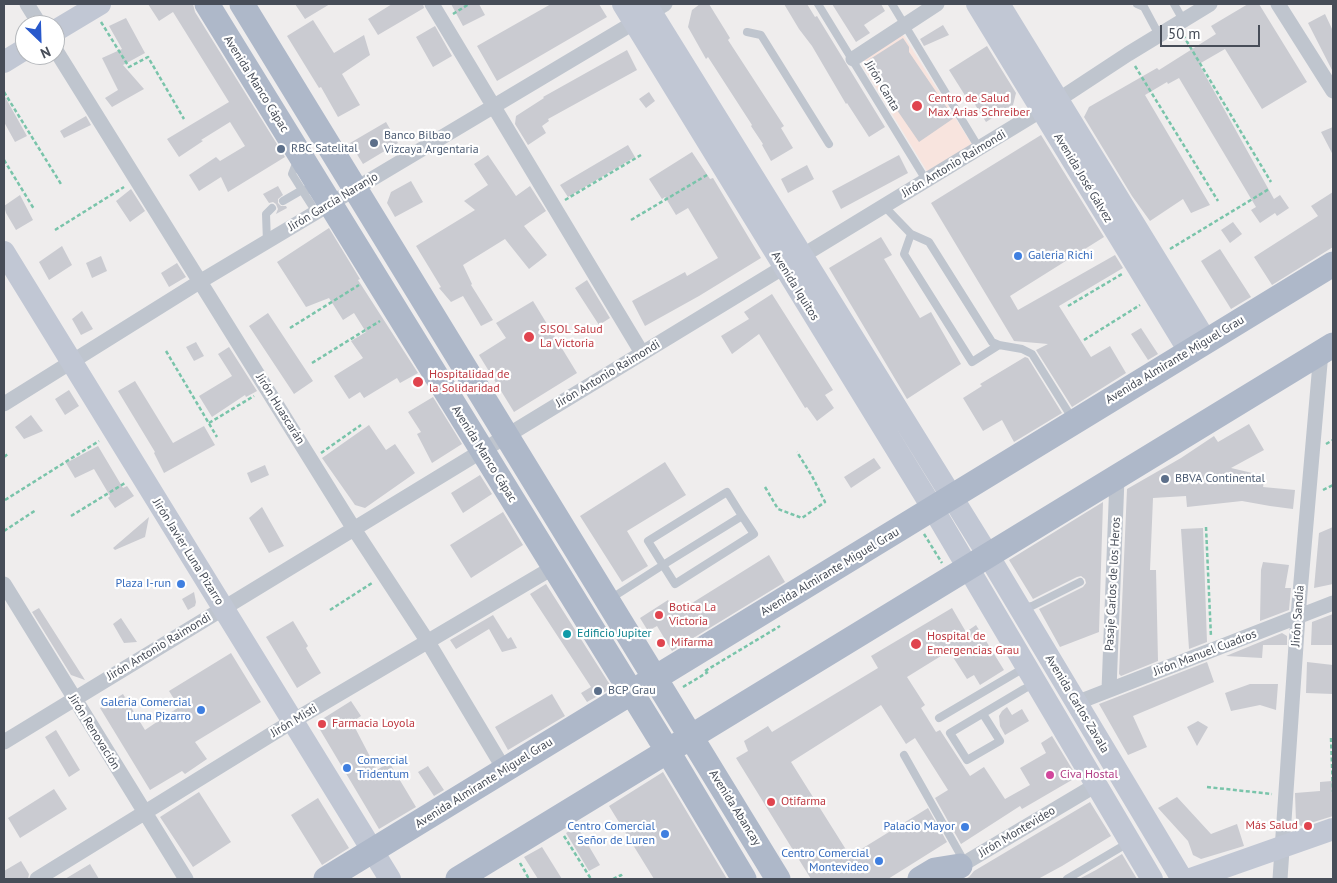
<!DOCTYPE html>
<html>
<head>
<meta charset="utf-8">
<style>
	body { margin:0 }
	#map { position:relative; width:1337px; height:883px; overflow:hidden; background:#efeded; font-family:"PT Sans",sans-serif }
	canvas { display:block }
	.frame { position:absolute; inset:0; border:5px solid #474d58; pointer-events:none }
	.north { position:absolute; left:15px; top:15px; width:50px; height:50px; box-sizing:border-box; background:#fff; border:1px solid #b5b8bc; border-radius:50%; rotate:156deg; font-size:14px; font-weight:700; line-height:20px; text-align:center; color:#474d58 }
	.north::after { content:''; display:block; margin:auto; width:18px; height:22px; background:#2959cc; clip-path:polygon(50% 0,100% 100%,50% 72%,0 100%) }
	.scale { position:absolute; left:1160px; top:25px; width:100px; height:22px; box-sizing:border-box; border:2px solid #474d58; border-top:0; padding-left:6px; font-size:15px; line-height:18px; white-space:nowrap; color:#474d58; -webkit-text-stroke:4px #fff; paint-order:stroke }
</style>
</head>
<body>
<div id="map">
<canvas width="1337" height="883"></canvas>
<div class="frame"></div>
<div class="north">N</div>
<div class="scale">50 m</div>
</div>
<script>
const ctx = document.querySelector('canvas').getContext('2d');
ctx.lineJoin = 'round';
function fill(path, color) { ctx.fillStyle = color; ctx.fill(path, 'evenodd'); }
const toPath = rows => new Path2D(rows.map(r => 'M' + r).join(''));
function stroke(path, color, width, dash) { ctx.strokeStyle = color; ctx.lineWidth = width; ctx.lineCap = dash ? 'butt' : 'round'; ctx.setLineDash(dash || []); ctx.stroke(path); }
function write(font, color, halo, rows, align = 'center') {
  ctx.font = font + ' "PT Sans",sans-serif'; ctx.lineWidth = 4.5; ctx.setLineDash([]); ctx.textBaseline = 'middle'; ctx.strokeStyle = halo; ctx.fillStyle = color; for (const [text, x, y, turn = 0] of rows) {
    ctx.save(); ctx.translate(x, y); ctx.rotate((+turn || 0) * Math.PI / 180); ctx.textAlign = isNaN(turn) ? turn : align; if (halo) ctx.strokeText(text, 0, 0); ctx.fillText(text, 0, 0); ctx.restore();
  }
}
const medical = toPath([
	[902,35,904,36,973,146,928,173,862,65,862,60]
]);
const building = toPath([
	[148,4,193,4,195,12,285,157,228,192,221,177,199,191,189,175,216,157,220,161,245,146,230,122,201,140,203,141,179,157,167,139,229,102,173,12,159,21],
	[295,4,330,4,305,19],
	[392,4,423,4,424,8,378,35,368,19],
	[451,4,479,4,485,15,463,26],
	[551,4,599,4,607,17,497,81,477,46],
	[700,4,709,4,730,38,728,40,784,126,781,128,793,148,771,161,762,145,763,144,751,126,752,125,708,57,706,59,688,27,692,10],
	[784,4,807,4,815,17,817,16,885,127,869,137,847,103,846,104,812,46,799,29],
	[832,4,881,4,885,11,864,25,870,33,856,42],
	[1248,4,1259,4,1307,82,1262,109,1225,49,1199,64,1274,199,1280,195,1289,208,1277,216,1275,213,1260,223,1251,210,1256,207,1179,78,1168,84,1167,82,1145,95,1210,205,1191,213,1183,199,1150,221,1132,196,1084,117,1089,107,1157,68,1159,70,1216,34,1211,26],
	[1325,14,1333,31,1333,72,1308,23],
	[126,18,145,53,123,65,144,89,112,107,105,98,118,90,102,58,122,49,109,26],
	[313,20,334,53,364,35,370,55,342,74,360,105,338,117,321,87,319,88,287,36],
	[943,25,949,35,924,46,920,39],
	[435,26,452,56,433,67,416,37],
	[903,38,909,47,909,52,954,118,919,142,879,84,881,83,867,61],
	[987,46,1016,93,1013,105,986,122,969,95,966,97,949,70],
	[627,50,637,70,548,119,549,121,542,126,546,133,528,145,515,124,516,116,544,98,543,97],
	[649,92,655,101,646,108,639,99],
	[4,95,27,136,15,142,4,122],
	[86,116,91,125,64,138,60,131],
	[386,122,398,143,363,164,350,143],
	[1333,127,1333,155,1321,132],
	[1041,135,1104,237,1010,296,1018,310,1115,255,1123,268,1059,306,1091,357,1110,346,1126,373,1072,407,1036,350,1048,344,1014,341,931,203],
	[628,145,635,157,568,197,560,185],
	[692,152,710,179,713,178,761,258,699,296,645,326,632,301,685,272,687,276,718,258,688,208,676,215,665,197,662,199,649,179],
	[488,155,516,196,530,186,546,211,524,226,547,255,529,269,505,239,463,265,472,284,471,285,493,320,481,326,463,296,451,302,439,288,441,287,416,246,475,210,464,201,488,185,474,164],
	[899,155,908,173,841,209,832,191],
	[807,165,814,179,788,193,781,179],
	[411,181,423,202,395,217,387,203,391,192],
	[278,186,283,195,278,199,278,203,281,206,286,206,287,208,276,214,278,209,276,204,273,202,269,203,263,194],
	[131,189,145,211,130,222,116,201],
	[1333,192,1333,247,1272,285,1254,257,1318,216,1311,206],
	[20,195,33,220,16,230,6,213,4,206],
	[1233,222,1242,234,1230,243,1221,230],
	[329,228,360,279,358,280,418,373,400,383,397,378,364,398,360,392,349,399,334,376,363,358,351,341,366,332,354,313,343,320,329,298,306,307,277,262],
	[881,237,892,255,884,259,920,318,931,312,961,364,907,399,829,268],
	[62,246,72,265,49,280,39,262],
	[1220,249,1251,297,1231,309,1201,261],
	[101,256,107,271,92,278,86,263],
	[177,263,186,277,169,287,161,273],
	[587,280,610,318,599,325,575,288],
	[772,294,833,390,825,395,834,408,817,421,807,407,805,408,759,334,732,354,721,336,749,319,744,312],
	[533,301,577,373,514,412,479,355,506,338,496,323],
	[82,311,93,329,81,335,72,319],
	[268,313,313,381,294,394,249,326],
	[1141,328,1158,354,1148,360,1131,334],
	[196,342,204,356,194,361,186,347],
	[229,347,257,391,246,397,245,395,212,417,199,396,232,376,218,354],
	[1025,357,1028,358,1062,413,1014,442,1002,420,983,431,963,398,982,386,980,384],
	[135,381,173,443,204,426,215,445,164,473,154,453,155,452,118,391],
	[69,390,79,406,65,415,55,399],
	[433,397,462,444,432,463,417,434,421,432,408,412],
	[31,415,43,431,24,439,15,427],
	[1249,424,1264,450,1231,468,1265,476,1263,487,1295,490,1293,509,1270,506,1242,501,1187,507,1186,496,1153,498,1150,570,1156,570,1158,661,1121,676,1119,674,1127,489,1181,458,1214,436,1218,442],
	[369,425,386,450,395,444,415,473,365,508,355,505,322,458],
	[98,446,123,488,127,486,134,496,115,508,108,498,110,496,94,469,75,478,66,463],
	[874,458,881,468,851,488,844,477],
	[665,462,686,495,627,531,648,566,622,582,580,516],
	[265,465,269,475,251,483,247,473],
	[480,475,492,494,463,513,451,493],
	[1103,502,1099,632,1060,647,1039,609,1083,587,1086,583,1085,579,1081,576,1077,577,1033,599,1009,560],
	[262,507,284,546,269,553,249,518],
	[503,512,523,545,471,578,450,545],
	[149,517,145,537,115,550,113,548],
	[1333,527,1333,584,1314,588,1319,533],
	[1203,528,1207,642,1189,649,1181,529],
	[769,555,785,582,672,651,657,626,648,631,640,618,668,600,676,613],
	[1263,562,1289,565,1285,588,1291,588,1289,610,1260,621,1261,570],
	[546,584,612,688,587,702,581,693,591,687,530,594],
	[194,592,196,602,195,606,188,610,182,599],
	[39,608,85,680,71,675,32,612],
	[952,608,966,632,976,625,1004,670,980,685,974,675,967,679,949,651,907,677,925,705,921,708,936,732,940,730,970,776,984,767,1005,799,1030,785,1020,768,1046,753,1041,743,1052,736,1077,777,1022,809,1020,806,961,844,935,798,948,790,915,738,906,744,881,705,791,762,850,856,928,808,947,842,888,879,811,879,736,758,748,751,744,741,768,726,772,732,878,668,871,656],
	[1333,614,1333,645,1311,645,1312,622],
	[493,615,508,639,511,637,517,648,502,652,489,629,456,649,450,640],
	[121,618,137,642,124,643,113,624],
	[293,621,308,646,306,648,321,673,297,688,266,637],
	[1282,633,1287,636,1287,645,1263,645,1262,658,1226,656],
	[231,653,261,702,195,742,207,759,185,774,182,771,150,790,100,708,123,694,145,730,179,707,169,691],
	[1207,662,1214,682,1133,716,1147,747,1128,755,1099,704],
	[1307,662,1333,665,1333,694,1306,693],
	[1250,684,1278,684,1276,710,1260,705,1231,711,1225,693],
	[552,694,565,716,508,750,495,727],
	[351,701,361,716,352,722,377,770,389,762,416,807,379,829,316,723],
	[1007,707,1012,715,1022,709,1029,721,1005,735,1000,726,999,716,1002,711],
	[1198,721,1208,727,1197,746,1187,727],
	[56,730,80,770,69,777,45,737],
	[428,766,444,790,434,796,418,772],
	[663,772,727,879,654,879,609,806],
	[1332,781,1333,816,1301,826,1296,821,1295,793,1320,791,1320,782],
	[54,789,67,809,20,838,8,818],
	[199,792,231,842,193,867,160,817],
	[1177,797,1211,834,1237,824,1244,846,1201,859,1193,855,1188,841,1158,808],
	[318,798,349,848,322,865,291,815],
	[1090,802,1111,836,1062,866,1038,879,965,879,969,877,974,871],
	[577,826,600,865,589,871,566,833],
	[542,847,562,879,538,879,524,857],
	[1122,854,1137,879,1079,879,1096,870],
	[21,861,29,874,28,879,4,879,4,871],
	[90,864,99,879,65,879]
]);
const path = toPath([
	[453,14,469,4],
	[101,22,129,67,148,57,184,119],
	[1183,35,1271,182],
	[1135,66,1218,201],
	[4,92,61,184],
	[4,160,34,209],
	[565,200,641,155],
	[631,220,707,175],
	[55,230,124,187],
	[1170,249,1269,189],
	[1068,306,1122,274],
	[290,328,359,285],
	[1084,340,1140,305],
	[166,351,217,437],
	[312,363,380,321],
	[209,423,254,396],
	[1326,444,1333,440],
	[321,453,361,425],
	[4,457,8,454],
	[765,487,778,509,802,518,825,502,812,476,797,452],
	[1323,490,1333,485],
	[5,500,99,441],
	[71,516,125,483],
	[1206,527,1211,637],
	[4,531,36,510],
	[924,534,942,563],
	[330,610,372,583],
	[705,671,780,626],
	[683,687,708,672],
	[1331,738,1333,792],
	[1207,787,1272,794],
	[564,836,591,879],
	[520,863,529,879],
	[613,879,621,875,623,879]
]);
const lane = toPath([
	[818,4,926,180],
	[892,4,979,148],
	[1137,4,1144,7,1159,35],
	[1174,4,1183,20],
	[747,32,761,35,829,144],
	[297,161,292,174,302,190,315,190],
	[283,201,302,190,316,212],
	[884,206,911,234,929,242,992,342,999,345,1022,349,1032,354,1072,418],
	[911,234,904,254,972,362,999,345],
	[267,242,266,214,272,208],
	[610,599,621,592,663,565,742,516,754,534,675,584,663,565,648,541,727,492,742,516],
	[1023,608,1032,606,1080,582],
	[983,714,1000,741,967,760,950,733,1024,689,1034,684],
	[939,718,1024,668],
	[904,755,964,861],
	[1067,879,1128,843]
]);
const street = toPath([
	[27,4,40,25],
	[432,4,642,353],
	[1278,4,1333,91],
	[55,49,354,529,428,642,504,769],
	[853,59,937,4],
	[4,404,201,281,665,4],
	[4,584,186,879],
	[1109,690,1117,478],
	[1076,703,1333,603],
	[4,742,1058,100,1128,54,1210,4],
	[953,870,1096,785],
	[37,879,293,721,554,567],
	[1280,879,1298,616,1321,352]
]);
const secondary = toPath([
	[623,4,938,517,1152,879],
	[646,4,988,555,1182,879],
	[977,4,1189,351],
	[999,4,1206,341],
	[55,31,100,4],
	[4,62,25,49],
	[4,252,390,879],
	[1191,879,1333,829]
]);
const primary = toPath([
	[207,4,667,750,744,879],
	[242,4,778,879],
	[326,879,1333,264],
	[458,879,1333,345],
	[920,879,935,870,960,866]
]);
const markers = [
	[917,106,6,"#e0444e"],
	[374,143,5,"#5c6f8a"],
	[281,149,5,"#5c6f8a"],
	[1018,256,5,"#3f7fe0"],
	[529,337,6,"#e0444e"],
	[418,382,6,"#e0444e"],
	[1165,479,5,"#5c6f8a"],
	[181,584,5,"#3f7fe0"],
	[659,615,5,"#e0444e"],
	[567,634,5,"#0f9aa8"],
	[661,643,5,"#e0444e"],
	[916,644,6,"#e0444e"],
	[598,691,5,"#5c6f8a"],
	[201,710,5,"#3f7fe0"],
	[322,724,5,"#e0444e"],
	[347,768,5,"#3f7fe0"],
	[1050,775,5,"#d1479c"],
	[771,802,5,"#e0444e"],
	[1308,826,5,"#e0444e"],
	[965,827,5,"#3f7fe0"],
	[665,834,5,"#3f7fe0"],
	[879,861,5,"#3f7fe0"]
];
const streetNames = [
	["Avenida Manco Cápac",256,84,58],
	["Jirón Canta",882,86,59],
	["Jirón Antonio Raimondi",954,164,-31],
	["Avenida José Gálvez",1083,178,59],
	["Jirón García Naranjo",333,202,-31],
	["Avenida Iquitos",795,286,58],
	["Avenida Almirante Miguel Grau",1175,360,-31],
	["Jirón Antonio Raimondi",608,374,-31],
	["Jirón Huascarán",280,409,58],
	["Avenida Manco Cápac",484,454,58],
	["Jirón Javier Luna Pizarro",188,552,58],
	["Avenida Almirante Miguel Grau",830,572,-31],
	["Pasaje Carlos de los Heros",1113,584,-87],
	["Jirón Sandía",1298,616,-86],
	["Jirón Antonio Raimondi",159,647,-31],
	["Jirón Manuel Cuadros",1205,653,-21],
	["Avenida Carlos Zavala",1077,704,59],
	["Jirón Misti",294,721,-31],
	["Jirón Renovación",94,732,58],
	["Avenida Almirante Miguel Grau",484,783,-32],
	["Avenida Abancay",735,808,58],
	["Jirón Montevideo",1017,832,-31]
];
const healthNames = [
	["Centro de Salud",928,99],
	["Max Arias Schreiber",928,113],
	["SISOL Salud",540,330],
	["La Victoria",540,344],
	["Hospitalidad de",429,375],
	["la Solidaridad",429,389],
	["Botica La",669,608],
	["Victoria",669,622],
	["Hospital de",927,637],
	["Emergencias Grau",927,651],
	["Mifarma",671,643],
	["Farmacia Loyola",332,724],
	["Otifarma",781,802],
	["Más Salud",1298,826,"right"]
];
const serviceNames = [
	["Banco Bilbao",384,136],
	["Vizcaya Argentaria",384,150],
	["RBC Satelital",291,149],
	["BBVA Continental",1175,479],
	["BCP Grau",608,691]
];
const shopNames = [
	["Galeria Richi",1028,256,"left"],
	["Plaza I-run",171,584],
	["Galeria Comercial",191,703],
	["Luna Pizarro",191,717],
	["Comercial",357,761,"left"],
	["Tridentum",357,775,"left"],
	["Centro Comercial",655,827],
	["Señor de Luren",655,841],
	["Palacio Mayor",955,827],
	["Centro Comercial",869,854],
	["Montevideo",869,868]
];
const cultureNames = [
	["Edificio Jupiter",577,634]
];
const hotelNames = [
	["Civa Hostal",1060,775]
];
fill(medical, '#f8e4de');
fill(building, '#cacbd1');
stroke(path, '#79c4aa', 2.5, [4, 2.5]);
stroke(lane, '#bfc5ce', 8);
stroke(street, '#bfc5ce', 15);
stroke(secondary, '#c1c7d4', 22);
stroke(primary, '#aeb8c9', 25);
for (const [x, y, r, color] of markers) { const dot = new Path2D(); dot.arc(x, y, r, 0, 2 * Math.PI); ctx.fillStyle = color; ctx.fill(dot); stroke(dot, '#fff', 2); }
write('12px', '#474d58', '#fff', streetNames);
write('12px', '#be3a42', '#fff', healthNames, 'left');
write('12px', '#4e5e75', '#fff', serviceNames, 'left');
write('12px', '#366cbe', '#fff', shopNames, 'right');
write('12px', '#0d838f', '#fff', cultureNames, 'left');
write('12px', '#b23c85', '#fff', hotelNames, 'left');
</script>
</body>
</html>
